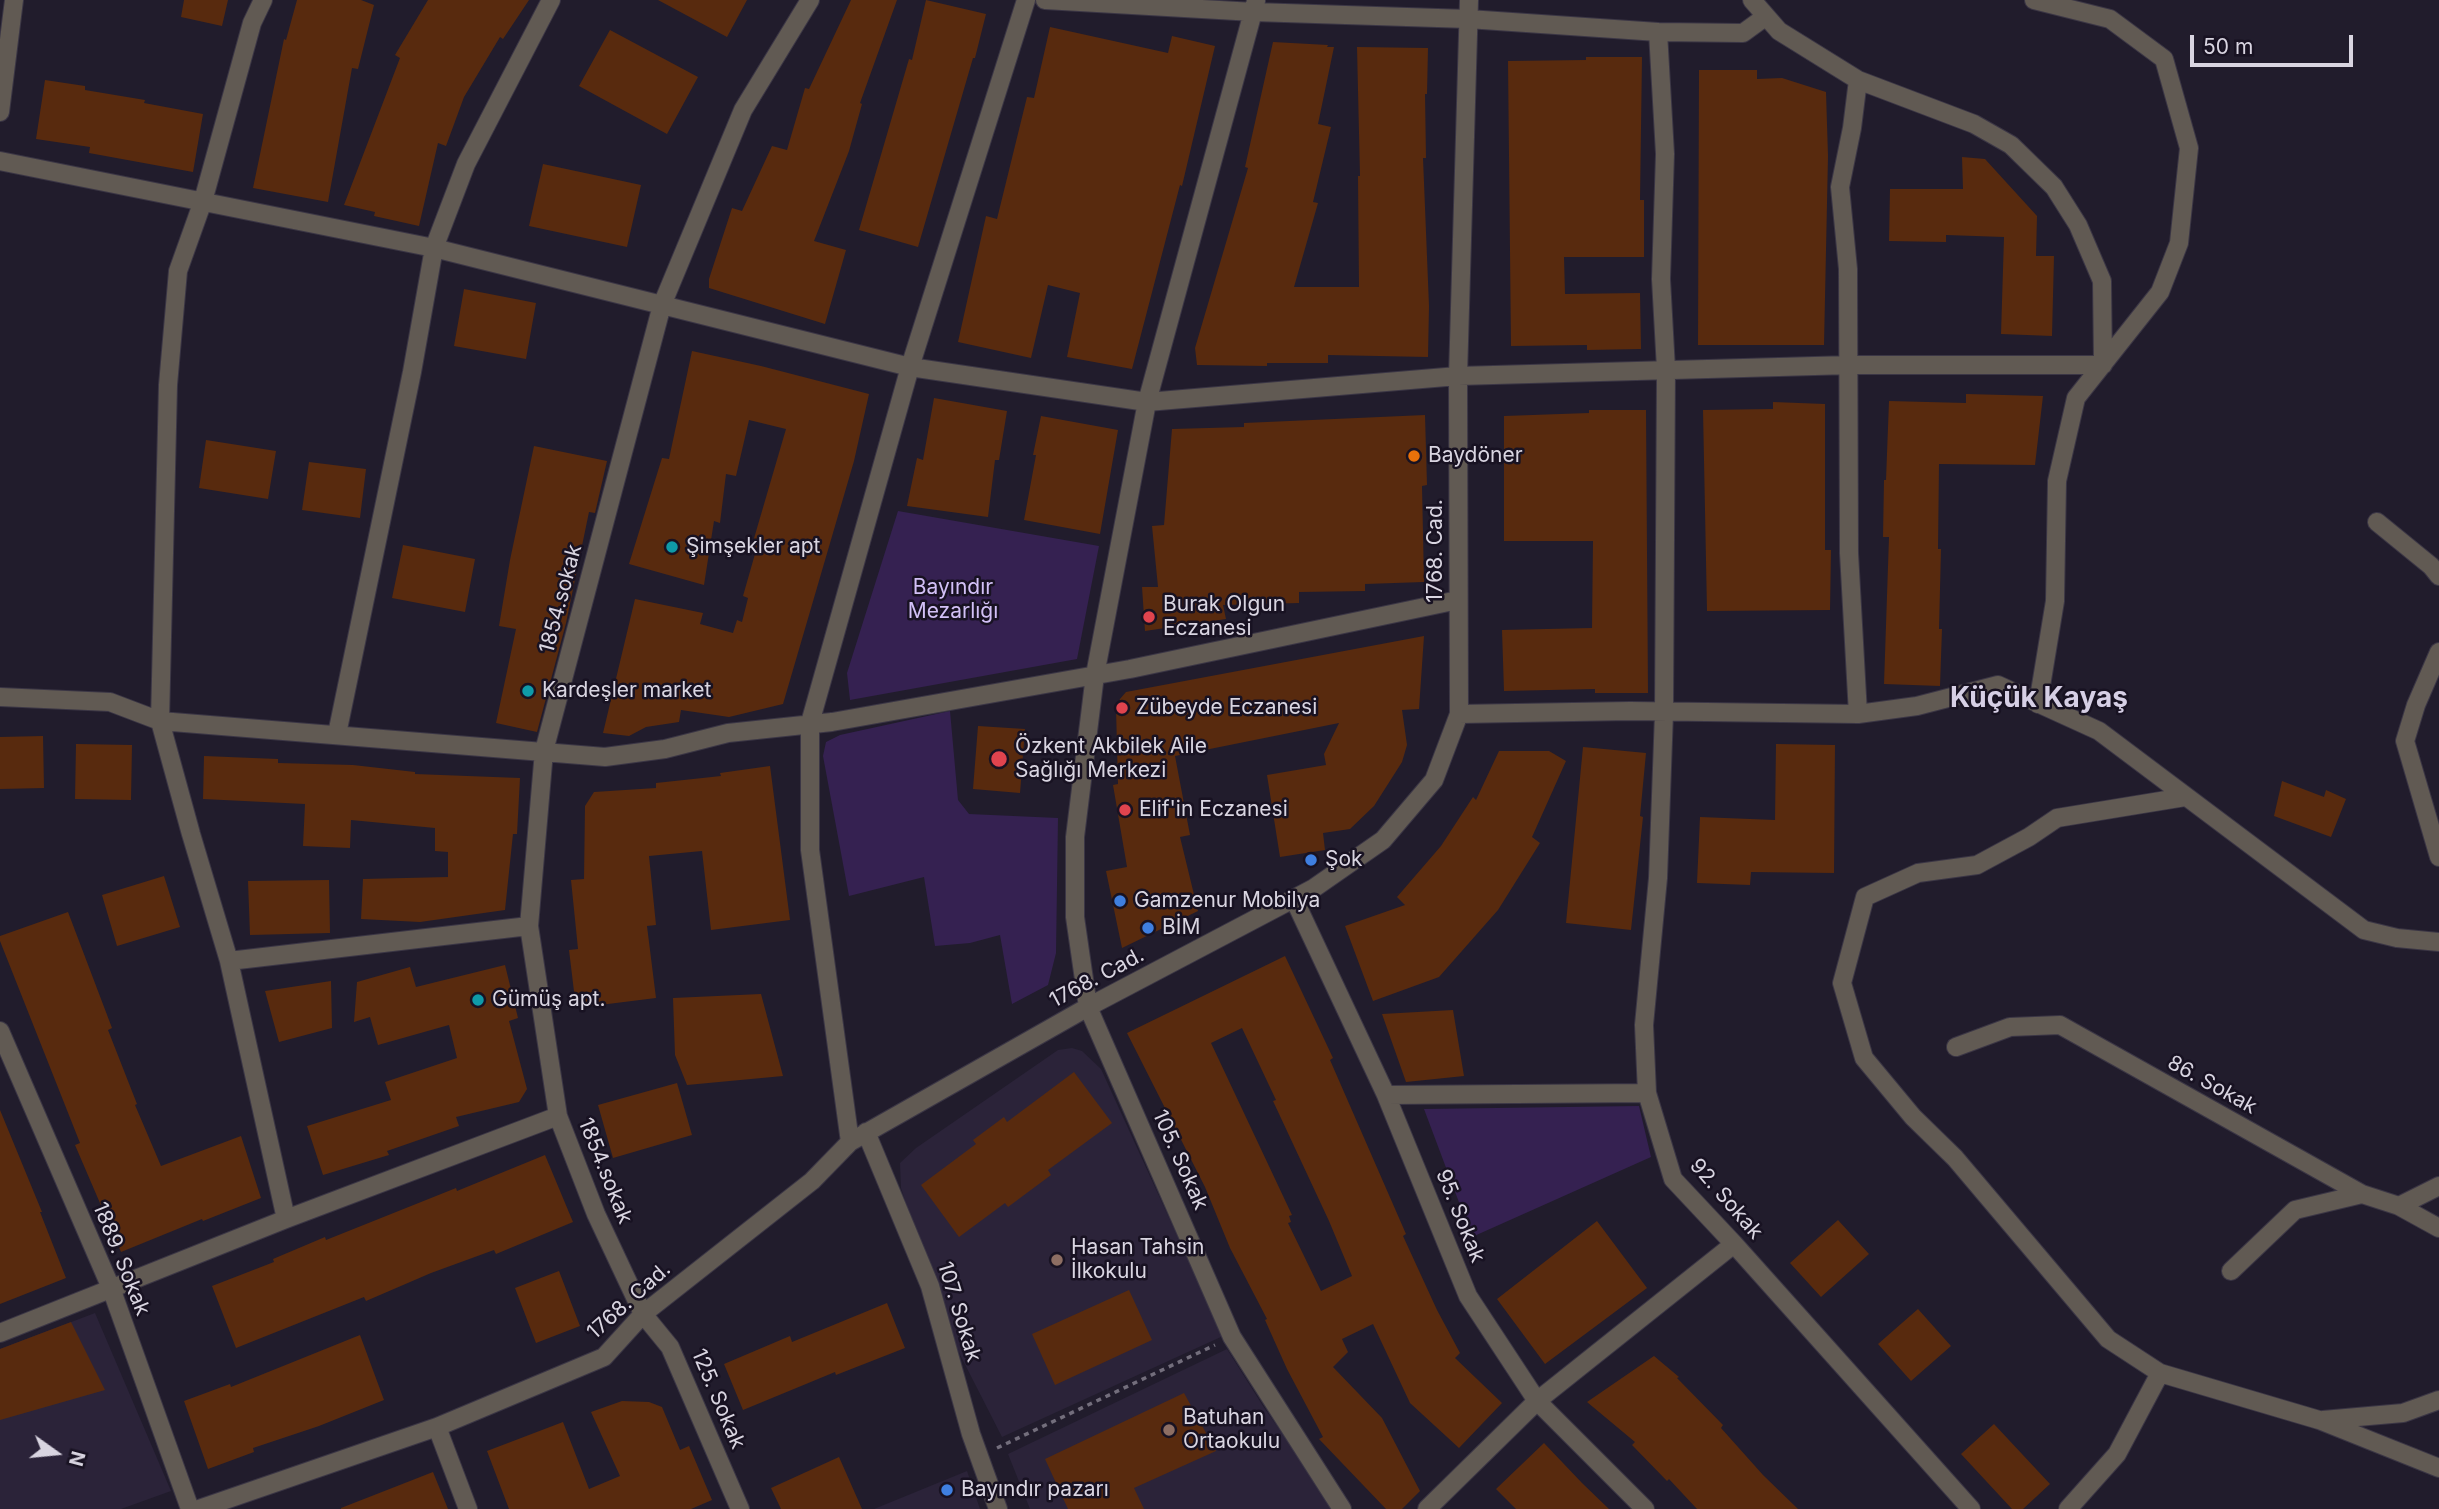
<!DOCTYPE html>
<html>
<head>
<meta charset="utf-8">
<style>
	body { margin:0 }
	#map { position:relative; width:2439px; height:1509px; overflow:hidden; background:#211c2c; font-family:Inter,sans-serif }
	canvas { display:block }
	.north { position:absolute; left:21px; top:1418px; width:70px; height:70px; -webkit-text-stroke:5px #181222; paint-order:stroke; rotate:105deg; font-size:19px; font-weight:700; line-height:28px; text-align:center; color:#d9d5e1 }
	.north::after { content:''; display:block; margin:auto; width:24px; height:32px; background:#d9d5e1; clip-path:polygon(50% 0,100% 100%,50% 72%,0 100%) }
	.scale { position:absolute; left:2190px; top:35px; width:163px; height:32px; box-sizing:border-box; border:4px solid #d9d5e1; border-top:0; padding-left:9px; font-size:21px; line-height:24px; white-space:nowrap; color:#d9d5e1; -webkit-text-stroke:5px #181222; paint-order:stroke }
</style>
</head>
<body>
<div id="map">
<canvas width="2439" height="1509"></canvas>
<div class="north">N</div>
<div class="scale">50 m</div>
</div>
<script>
const ctx = document.querySelector('canvas').getContext('2d');
ctx.lineJoin = 'round';
function fill(path, color) { ctx.fillStyle = color; ctx.fill(path, 'evenodd'); }
const toPath = rows => new Path2D(rows.map(r => 'M' + r).join(''));
function stroke(path, color, width, dash) { ctx.strokeStyle = color; ctx.lineWidth = width; ctx.lineCap = dash ? 'butt' : 'round'; ctx.setLineDash(dash || []); ctx.stroke(path); }
function write(font, color, halo, rows, align = 'center') {
  ctx.font = font + ' Inter,sans-serif'; ctx.lineWidth = 5; ctx.setLineDash([]); ctx.textBaseline = 'middle'; ctx.strokeStyle = halo; ctx.fillStyle = color; for (const [text, x, y, turn = 0] of rows) {
    ctx.save(); ctx.translate(x, y); ctx.rotate((+turn || 0) * Math.PI / 180); ctx.textAlign = isNaN(turn) ? turn : align; if (halo) ctx.strokeText(text, 0, 0); ctx.fillText(text, 0, 0); ctx.restore();
  }
}
const built = toPath([
	[1072,1048,1082,1051,1101,1069,1223,1336,1002,1437,949,1333,901,1188,900,1163,916,1148,1058,1050],
	[95,1313,171,1491,121,1509,0,1509,0,1349],
	[1227,1349,1263,1406,1335,1509,1030,1509,1008,1454],
	[967,1471,980,1509,874,1509]
]);
const green = toPath([
	[898,511,1099,546,1077,659,850,700,847,673],
	[950,711,958,800,969,814,1058,818,1056,953,1048,985,1012,1004,1000,935,970,943,935,946,924,877,849,896,823,756,826,742,840,735],
	[1639,1106,1651,1157,1472,1237,1424,1109]
]);
const building = toPath([
	[184,0,228,0,222,26,181,17],
	[297,0,361,0,374,5,358,69,352,68,328,202,253,188,284,39,286,40],
	[428,0,529,0,503,39,500,37,464,97,446,146,438,143,419,226,374,216,375,212,344,205,400,58,395,55],
	[658,0,747,0,727,37],
	[851,0,897,0,860,103,862,104,849,151,814,241,846,250,825,324,709,288,709,279,732,208,742,211,772,146,787,150,805,88,809,89],
	[926,0,986,14,975,58,973,58,918,247,859,230,909,59,912,60],
	[1050,27,1168,53,1172,36,1215,46,1182,186,1180,185,1132,369,1067,357,1080,293,1048,285,1031,358,958,342,986,216,997,219,1027,97,1034,98],
	[610,30,698,77,667,134,579,86],
	[1273,42,1328,45,1327,47,1334,47,1318,124,1331,127,1313,202,1318,203,1294,287,1359,287,1358,176,1360,176,1357,47,1428,48,1427,94,1425,94,1426,158,1423,158,1429,306,1428,357,1328,355,1328,363,1267,363,1267,366,1197,365,1195,348,1248,168,1245,167],
	[1586,57,1642,57,1640,200,1644,200,1644,257,1564,257,1565,294,1640,293,1641,349,1587,350,1587,345,1511,346,1508,61,1586,60],
	[1699,70,1757,70,1757,79,1782,78,1826,92,1828,156,1824,345,1698,345],
	[45,80,85,86,85,90,145,100,144,103,203,114,193,172,89,153,90,147,36,139],
	[1962,157,1985,159,2037,216,2036,256,2054,256,2052,336,2001,334,2004,237,1946,235,1946,242,1889,241,1890,189,1963,189],
	[543,164,641,185,627,247,529,226],
	[464,289,536,303,526,359,454,346],
	[692,351,761,366,869,394,854,461,783,704,729,717,681,710,679,722,646,727,629,736,603,733,635,599,703,613,700,624,733,633,737,620,742,622,748,598,743,596,755,554,750,552,786,429,749,420,736,476,726,474,720,523,714,521,704,585,629,564,662,458,669,459],
	[1966,394,2043,396,2035,465,1939,464,1938,549,1941,549,1939,629,1942,629,1940,686,1884,684,1889,537,1883,537,1884,480,1886,480,1889,401,1966,403],
	[934,398,1007,411,999,460,995,460,988,517,907,506,917,458,923,460],
	[1773,402,1825,404,1825,550,1831,550,1830,610,1707,611,1703,410,1773,409],
	[1589,410,1646,410,1648,693,1595,693,1595,689,1504,691,1502,630,1592,628,1593,541,1504,541,1504,416,1589,413],
	[1425,415,1427,485,1422,486,1424,582,1365,584,1365,591,1299,592,1299,603,1223,605,1226,619,1145,631,1142,587,1158,587,1152,526,1164,525,1172,429,1244,427,1244,423],
	[1041,416,1118,430,1100,534,1024,520,1036,455,1033,455],
	[206,440,276,451,268,499,199,488],
	[534,446,607,461,595,513,589,512,566,623,537,732,496,723,516,629,499,626,510,560],
	[309,462,366,469,360,518,302,510],
	[403,545,475,559,465,612,392,598],
	[1424,636,1419,709,1402,710,1407,745,1402,762,1374,806,1350,829,1323,833,1325,850,1280,857,1267,775,1326,765,1324,754,1339,723,1175,756,1190,835,1180,837,1198,911,1122,948,1106,871,1127,867,1113,785,1118,784,1116,708,1120,699,1126,692],
	[978,726,1025,729,1020,793,973,789],
	[43,736,44,788,0,789,0,737],
	[76,744,132,745,131,800,75,799],
	[1776,744,1835,745,1834,873,1751,872,1750,885,1697,883,1700,817,1775,820],
	[1583,747,1646,753,1640,816,1643,817,1631,930,1566,923],
	[1499,751,1549,751,1566,761,1532,837,1540,843,1498,910,1439,977,1373,1001,1345,926,1405,905,1397,897,1441,846,1473,797,1476,800],
	[204,756,278,759,278,763,353,765,415,772,415,774,520,778,517,834,513,834,505,910,420,922,361,919,363,879,448,877,448,852,435,851,435,828,351,820,350,848,303,846,305,804,203,799],
	[770,766,790,920,711,930,702,851,649,856,656,925,647,926,656,998,576,1008,569,950,578,949,571,880,584,879,585,806,594,792,656,788,656,783,721,776,720,773],
	[2282,781,2324,797,2326,790,2346,799,2331,837,2274,816],
	[164,876,180,927,117,946,102,895],
	[329,880,330,933,250,935,248,881],
	[68,912,112,1028,108,1030,137,1104,135,1105,161,1166,241,1136,261,1198,203,1221,202,1219,121,1252,75,1145,80,1143,0,941,0,936],
	[1285,956,1333,1058,1330,1060,1406,1234,1403,1236,1437,1310,1460,1353,1455,1358,1502,1403,1459,1448,1410,1403,1373,1324,1342,1339,1348,1352,1333,1367,1382,1418,1420,1491,1402,1509,1386,1509,1319,1439,1323,1437,1287,1369,1265,1320,1267,1319,1230,1248,1205,1187,1127,1033],
	[1242,1028,1276,1100,1273,1101,1329,1221,1352,1276,1321,1291,1288,1223,1291,1222,1289,1216,1292,1215,1211,1043],
	[505,965,518,1018,509,1021,527,1089,519,1102,456,1117,459,1126,387,1151,389,1155,323,1175,307,1126,391,1100,385,1082,457,1058,449,1025,378,1045,370,1017,354,1022,357,982,410,967,416,987],
	[331,981,332,1028,279,1042,265,991],
	[761,994,783,1076,687,1085,675,1055,673,998],
	[1453,1010,1464,1076,1406,1082,1382,1014],
	[1074,1072,1112,1123,1048,1170,1051,1175,1008,1207,1005,1203,959,1237,921,1185,976,1144,973,1140,1004,1117,1007,1122],
	[677,1083,692,1135,613,1158,598,1105],
	[0,1110,42,1212,40,1212,66,1278,0,1304],
	[545,1155,573,1222,496,1254,494,1250,431,1273,366,1301,364,1297,236,1348,212,1286,274,1262,273,1259,325,1237,326,1240,456,1188,457,1191],
	[1838,1220,1869,1254,1821,1297,1790,1263],
	[1597,1221,1647,1288,1545,1364,1497,1299],
	[559,1271,580,1326,536,1343,515,1288],
	[1129,1290,1152,1340,1055,1385,1032,1334],
	[887,1303,905,1348,836,1375,835,1372,743,1410,724,1364,790,1336,792,1342],
	[1918,1309,1951,1346,1911,1381,1878,1344],
	[71,1322,105,1390,0,1420,0,1349],
	[360,1335,384,1400,319,1426,253,1448,254,1452,208,1469,184,1401,230,1384,231,1387],
	[1654,1356,1679,1377,1677,1378,1723,1425,1721,1428,1763,1475,1798,1509,1697,1509,1669,1479,1667,1481,1632,1445,1635,1442,1587,1402],
	[1184,1393,1216,1451,1134,1488,1144,1509,1068,1509,1045,1459],
	[622,1401,649,1402,662,1407,680,1450,689,1446,712,1500,691,1509,509,1509,487,1451,563,1422,589,1489,620,1476,591,1412],
	[1994,1424,2050,1484,2023,1509,2012,1509,1961,1454],
	[1544,1443,1582,1483,1609,1509,1516,1509,1496,1489],
	[839,1457,862,1509,781,1509,771,1488],
	[433,1472,448,1509,341,1509,341,1508]
]);
const path = toPath([
	[997,1448,1215,1345]
]);
const minor = toPath([
	[263,0,252,23,203,201,178,271,168,385,160,721,191,834,229,961,286,1219],
	[1045,0,1254,12,1468,19,1658,32,1665,154,1661,279,1666,369,1664,713,1658,878,1644,1025,1647,1093,1673,1179,1734,1244,1971,1509],
	[2034,0,2110,19,2164,59,2189,148,2179,243,2160,292,2076,398,2057,481,2055,601,2038,704],
	[1256,1,1147,402,1095,675,1075,837,1075,917,1088,1007,1232,1337,1342,1509],
	[1658,32,1743,33,1765,17],
	[1858,80,1852,128,1840,187,1848,269,1849,553,1858,714],
	[0,112,14,0],
	[0,161,434,248,910,367,1147,402,1458,376,1850,365,2103,365,2102,281,2078,225,2054,187,2011,145,1974,124,1858,80,1779,31,1752,0],
	[2377,522,2431,566,2439,576],
	[2439,652,2416,705,2405,741,2439,857],
	[0,697,110,702,160,721,605,757,665,749,728,733,832,722,1130,669,1458,600],
	[1459,714,1630,711,1858,714,1917,706,1998,685,2099,731,2364,930,2397,938,2439,942],
	[337,734,412,372,434,248,466,164,551,0],
	[2185,797,2057,818,2029,837,1977,865,1918,873,1865,897,1842,983,1864,1058,1913,1117,1955,1158,2108,1339,2160,1373,2319,1420,2439,1468],
	[1294,899,1386,1095,1468,1296,1537,1401,1645,1509],
	[229,961,529,926],
	[0,1031,111,1288,190,1509],
	[1956,1047,2010,1027,2060,1025,2362,1194,2399,1206,2439,1228],
	[1386,1095,1647,1093],
	[866,1132,930,1286,971,1434,998,1509],
	[850,1142,810,850,810,723,910,367,1026,0],
	[2399,1206,2439,1186],
	[2231,1271,2295,1210,2362,1194],
	[0,1333,286,1219,558,1116],
	[2323,1420,2403,1413,2439,1400],
	[437,1427,468,1509],
	[199,1509,437,1427,604,1357,643,1314,812,1181,850,1142,1088,1007,1314,888,1383,840,1434,780,1459,714,1458,376,1469,0],
	[740,1509,670,1347,643,1314,596,1214,558,1116,529,926,544,751,662,305,743,110,810,0],
	[1427,1509,1537,1401,1734,1244],
	[2068,1509,2117,1454,2160,1373]
]);
const markers = [
	[1414,456,7,"#e8710a"],
	[672,547,7,"#0f9aa8"],
	[1149,617,7,"#e0444e"],
	[528,691,7,"#0f9aa8"],
	[1122,708,7,"#e0444e"],
	[999,759,9,"#e0444e"],
	[1125,810,7,"#e0444e"],
	[1311,860,7,"#3f7fe0"],
	[1120,901,7,"#3f7fe0"],
	[1148,928,7,"#3f7fe0"],
	[478,1000,7,"#0f9aa8"],
	[1057,1260,7,"#8d6e63"],
	[1169,1430,7,"#8d6e63"],
	[947,1490,7,"#3f7fe0"]
];
const poiNames = [
	["Baydöner",1428,456],
	["Şimşekler apt",686,547],
	["Burak Olgun",1163,605],
	["Eczanesi",1163,629],
	["Kardeşler market",542,691],
	["Zübeyde Eczanesi",1136,708],
	["Özkent Akbilek Aile",1015,747],
	["Sağlığı Merkezi",1015,771],
	["Elif'in Eczanesi",1139,810],
	["Şok",1325,860],
	["Gamzenur Mobilya",1134,901],
	["BİM",1162,928],
	["Gümüş apt.",492,1000],
	["Hasan Tahsin",1071,1248],
	["İlkokulu",1071,1272],
	["Batuhan",1183,1418],
	["Ortaokulu",1183,1442],
	["Bayındır pazarı",961,1490]
];
const streetNames = [
	["1768. Cad.",1436,551,-90],
	["1854.sokak",561,599,-75],
	["1768. Cad.",1097,978,-28],
	["86. Sokak",2212,1085,29],
	["105. Sokak",1180,1160,66],
	["1854.sokak",605,1171,68],
	["92. Sokak",1726,1199,49],
	["95. Sokak",1460,1216,68],
	["1889. Sokak",121,1259,68],
	["1768. Cad.",629,1301,-42],
	["107. Sokak",959,1312,73],
	["125. Sokak",718,1399,67]
];
const parkNames = [
	["Bayındır",953,588],
	["Mezarlığı",953,612]
];
const districtNames = [
	["Küçük Kayaş",2039,699]
];
fill(built, '#2b2339');
fill(green, '#352151');
fill(building, '#582a0e');
stroke(minor, '#3b3645', 20);
stroke(path, '#736e7c', 3.5, [5, 5]);
stroke(minor, '#615a53', 18);
for (const [x, y, r, color] of markers) { const dot = new Path2D(); dot.arc(x, y, r, 0, 2 * Math.PI); ctx.fillStyle = color; ctx.fill(dot); stroke(dot, '#181222', 2.5); }
write('21px', '#d9d5e1', '#181222', poiNames, 'left');
write('21px', '#d9d5e1', '#181222', streetNames);
write('21px', '#d2c0f6', '#181222', parkNames);
write('bold 28px', '#d6cfe5', '#181222', districtNames);
</script>
</body>
</html>
